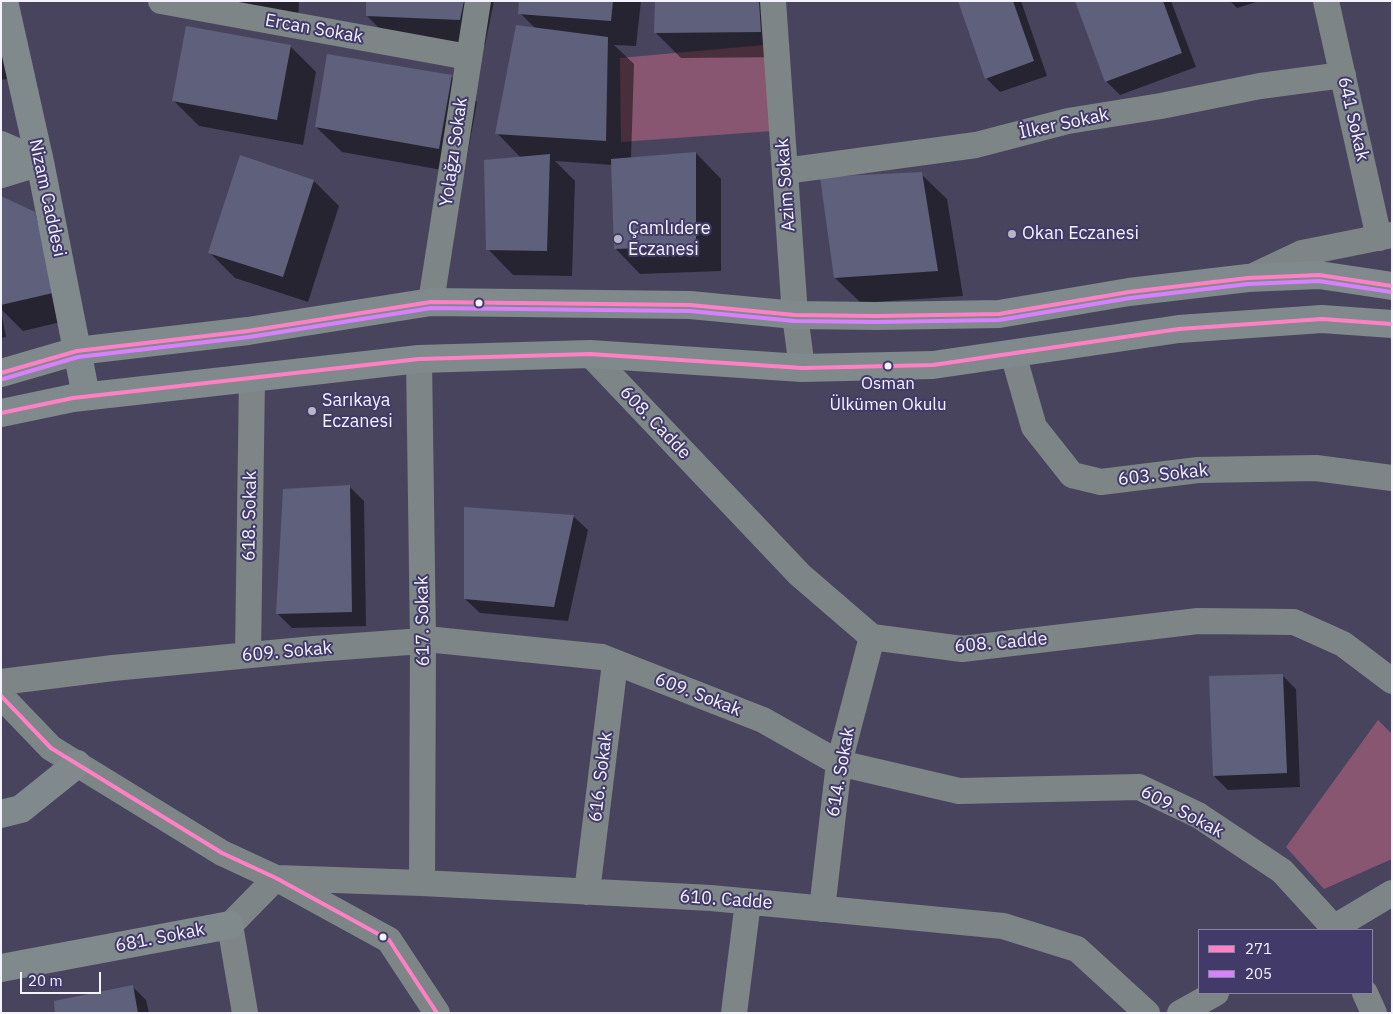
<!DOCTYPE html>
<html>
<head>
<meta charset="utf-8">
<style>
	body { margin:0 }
	#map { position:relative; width:1393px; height:1014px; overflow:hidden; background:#49445e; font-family:"IBM Plex Sans",sans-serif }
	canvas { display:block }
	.frame { position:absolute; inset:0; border:2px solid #f4f2fe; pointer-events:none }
	.legend { position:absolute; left:1198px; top:929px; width:175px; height:65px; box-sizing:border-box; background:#423a68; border:1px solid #8984a4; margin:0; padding:6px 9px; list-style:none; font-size:15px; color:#f4f2fe }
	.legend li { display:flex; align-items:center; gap:10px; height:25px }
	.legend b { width:25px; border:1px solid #8984a4 }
	.scale { position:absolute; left:20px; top:972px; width:81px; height:22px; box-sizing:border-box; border:2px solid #f4f2fe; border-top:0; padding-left:6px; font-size:15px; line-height:18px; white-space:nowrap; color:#f4f2fe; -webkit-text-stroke:4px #423a68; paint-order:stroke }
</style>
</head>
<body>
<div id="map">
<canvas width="1393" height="1014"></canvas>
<div class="frame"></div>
<ul class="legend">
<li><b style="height:6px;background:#ff80c5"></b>271</li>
<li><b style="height:6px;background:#d880ff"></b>205</li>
</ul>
<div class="scale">20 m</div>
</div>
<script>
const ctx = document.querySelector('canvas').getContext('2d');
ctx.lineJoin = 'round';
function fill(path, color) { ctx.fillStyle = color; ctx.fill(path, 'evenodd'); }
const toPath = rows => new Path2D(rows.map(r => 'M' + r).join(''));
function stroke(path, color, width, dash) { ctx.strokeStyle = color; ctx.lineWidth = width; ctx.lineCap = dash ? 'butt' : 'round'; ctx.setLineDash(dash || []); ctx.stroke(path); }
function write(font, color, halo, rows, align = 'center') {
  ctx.font = font + ' "IBM Plex Sans",sans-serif'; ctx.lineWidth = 4; ctx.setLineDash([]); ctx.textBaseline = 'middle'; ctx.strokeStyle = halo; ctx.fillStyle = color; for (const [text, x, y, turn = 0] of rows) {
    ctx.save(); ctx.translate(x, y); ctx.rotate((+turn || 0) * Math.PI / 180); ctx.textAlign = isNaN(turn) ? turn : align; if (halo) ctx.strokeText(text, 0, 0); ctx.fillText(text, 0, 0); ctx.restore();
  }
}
const green = toPath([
	[764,45,772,131,621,142,620,58],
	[1378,720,1392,734,1392,859,1324,889,1286,847]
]);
const shadow = toPath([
	[1,1,23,77,1,80],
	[228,1,299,1,298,23],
	[367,1,494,1,485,45,393,42,367,16],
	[520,1,641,1,636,46,614,45,634,64,631,159,696,153,721,179,721,271,640,274,615,248,613,165,555,161,575,181,572,276,513,275,488,249,521,158,497,133,536,29,520,13],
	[656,1,783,1,786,57,681,58,655,32],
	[959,1,1021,1,1047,76,1000,92,986,78],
	[1077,1,1171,1,1196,67,1120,95,1106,81],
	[1230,1,1260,1,1237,8],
	[290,46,316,72,303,145,199,126,173,100],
	[451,76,477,102,464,174,342,152,316,127],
	[921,174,947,199,963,296,861,303,835,278],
	[314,181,339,206,308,302,235,278,210,253],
	[1,197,34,213,60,239,82,317,23,331,1,309],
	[1,311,6,337,1,338],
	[349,486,364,501,366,626,292,628,277,613],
	[573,516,588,530,568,621,480,613,465,599],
	[1282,675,1296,689,1300,787,1228,790,1214,776],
	[132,986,146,1000,149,1013,56,1013]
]);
const building = toPath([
	[366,1,464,1,460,20,366,16],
	[519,1,613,1,611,21,518,14],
	[655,1,759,1,761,32,654,33],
	[958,1,1013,1,1034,61,985,79],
	[1075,1,1163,1,1182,53,1105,82],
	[516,25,608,37,606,141,495,134],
	[186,26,291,45,277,120,172,101],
	[327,54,452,75,439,149,315,127],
	[696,152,696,246,614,249,611,159],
	[550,154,547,251,486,250,484,160],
	[240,155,314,180,283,277,208,253],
	[922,172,938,271,834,278,820,177],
	[1,196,35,212,57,292,1,305],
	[350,485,352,612,276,614,283,489],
	[464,507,574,515,554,607,464,599],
	[1283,674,1287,773,1213,776,1209,676],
	[133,985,138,1013,55,1013,54,1001]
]);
const street = toPath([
	[161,1,468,57],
	[773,1,795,315,802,368],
	[1326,1,1379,238],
	[785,171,976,145,1068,121,1161,106,1260,86,1343,75],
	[1249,278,1302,253,1392,235],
	[431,302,478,1],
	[590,354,800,575,872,637,962,649,1198,621,1294,622,1343,644,1392,681],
	[1013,354,1034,427,1072,475,1101,482,1198,470,1316,468,1392,478],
	[419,359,423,640,422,883],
	[248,655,252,377],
	[1,682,113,668,314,649,436,640,602,657,763,720,839,763,959,791,1139,787,1198,815,1282,871,1336,930],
	[1,696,51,748,222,853,276,878,389,940,437,1013],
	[587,892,615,663],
	[822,909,839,763,872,637],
	[1330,930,1392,893],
	[1365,993,1374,1013],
	[245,1013,230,925,276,878,422,883,711,898,1003,926,1077,949,1147,1013],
	[734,1013,748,902],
	[1180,1013,1216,993]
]);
const secondary = toPath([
	[4,1,40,162,86,396],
	[1,145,40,162],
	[1,174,40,162],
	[1,373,77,351,248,331,431,302,690,305,795,315,877,316,999,314,1129,292,1248,278,1319,275,1392,286],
	[1,413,73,398,419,359,590,354,802,368,933,365,1179,329,1322,319,1392,324],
	[1,814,21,809,77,764],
	[1,968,230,925]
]);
const bus1 = toPath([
	[1,373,77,351,248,331,431,302,690,305,795,315,877,316,999,314,1129,292,1248,278,1319,275,1392,286],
	[1,413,73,398,419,359,590,354,802,368,933,365,1179,329,1322,319,1392,324],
	[1,696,51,748,222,853,276,878,389,940,437,1013]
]);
const bus2 = toPath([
	[3,379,78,357,249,337,431,308,690,311,795,321,877,322,999,320,1130,298,1248,284,1319,281,1391,292]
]);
const markers = [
	[1012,234,5,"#b8b5c6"],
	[618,239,5,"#b8b5c6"],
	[479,303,4.5,"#f4f2fe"],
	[888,366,4.5,"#f4f2fe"],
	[312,411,5,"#b8b5c6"],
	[383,937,4.5,"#f4f2fe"]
];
const busNames = [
	["Osman",888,384],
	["Ülkümen Okulu",888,405]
];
const streetNames = [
	["Ercan Sokak",314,29,10],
	["641 Sokak",1353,119,77],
	["İlker Sokak",1064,124,-12],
	["Yolağzı Sokak",454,152,-82],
	["Azim Sokak",786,185,-94],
	["Nizam Caddesi",47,198,78],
	["608. Cadde",655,423,46],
	["603. Sokak",1163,475,-6],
	["618. Sokak",250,516,-89],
	["617. Sokak",423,621,-91],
	["608. Cadde",1001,643,-5],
	["609. Sokak",287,652,-5],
	["609. Sokak",698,695,21],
	["614. Sokak",841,772,-80],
	["616. Sokak",601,777,-83],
	["609. Sokak",1182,812,28],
	["610. Cadde",726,900,4],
	["681. Sokak",160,938,-11]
];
const poiNames = [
	["Çamlıdere",628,229],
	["Eczanesi",628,250],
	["Okan Eczanesi",1022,234],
	["Sarıkaya",322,401],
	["Eczanesi",322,422]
];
fill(green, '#895671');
fill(shadow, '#0007');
fill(building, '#5f607c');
stroke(street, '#7e8586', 26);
stroke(secondary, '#80898c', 28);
stroke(bus1, '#ff80c5', 4);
stroke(bus2, '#d880ff', 4);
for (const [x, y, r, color] of markers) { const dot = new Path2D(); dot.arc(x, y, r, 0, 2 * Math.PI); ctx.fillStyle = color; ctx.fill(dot); stroke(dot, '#423a68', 2); }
write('17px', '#f4f2fe', '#423a68', busNames);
write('18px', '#f4f2fe', '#423a68', streetNames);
write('18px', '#f4f2fe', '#423a68', poiNames, 'left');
</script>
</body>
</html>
